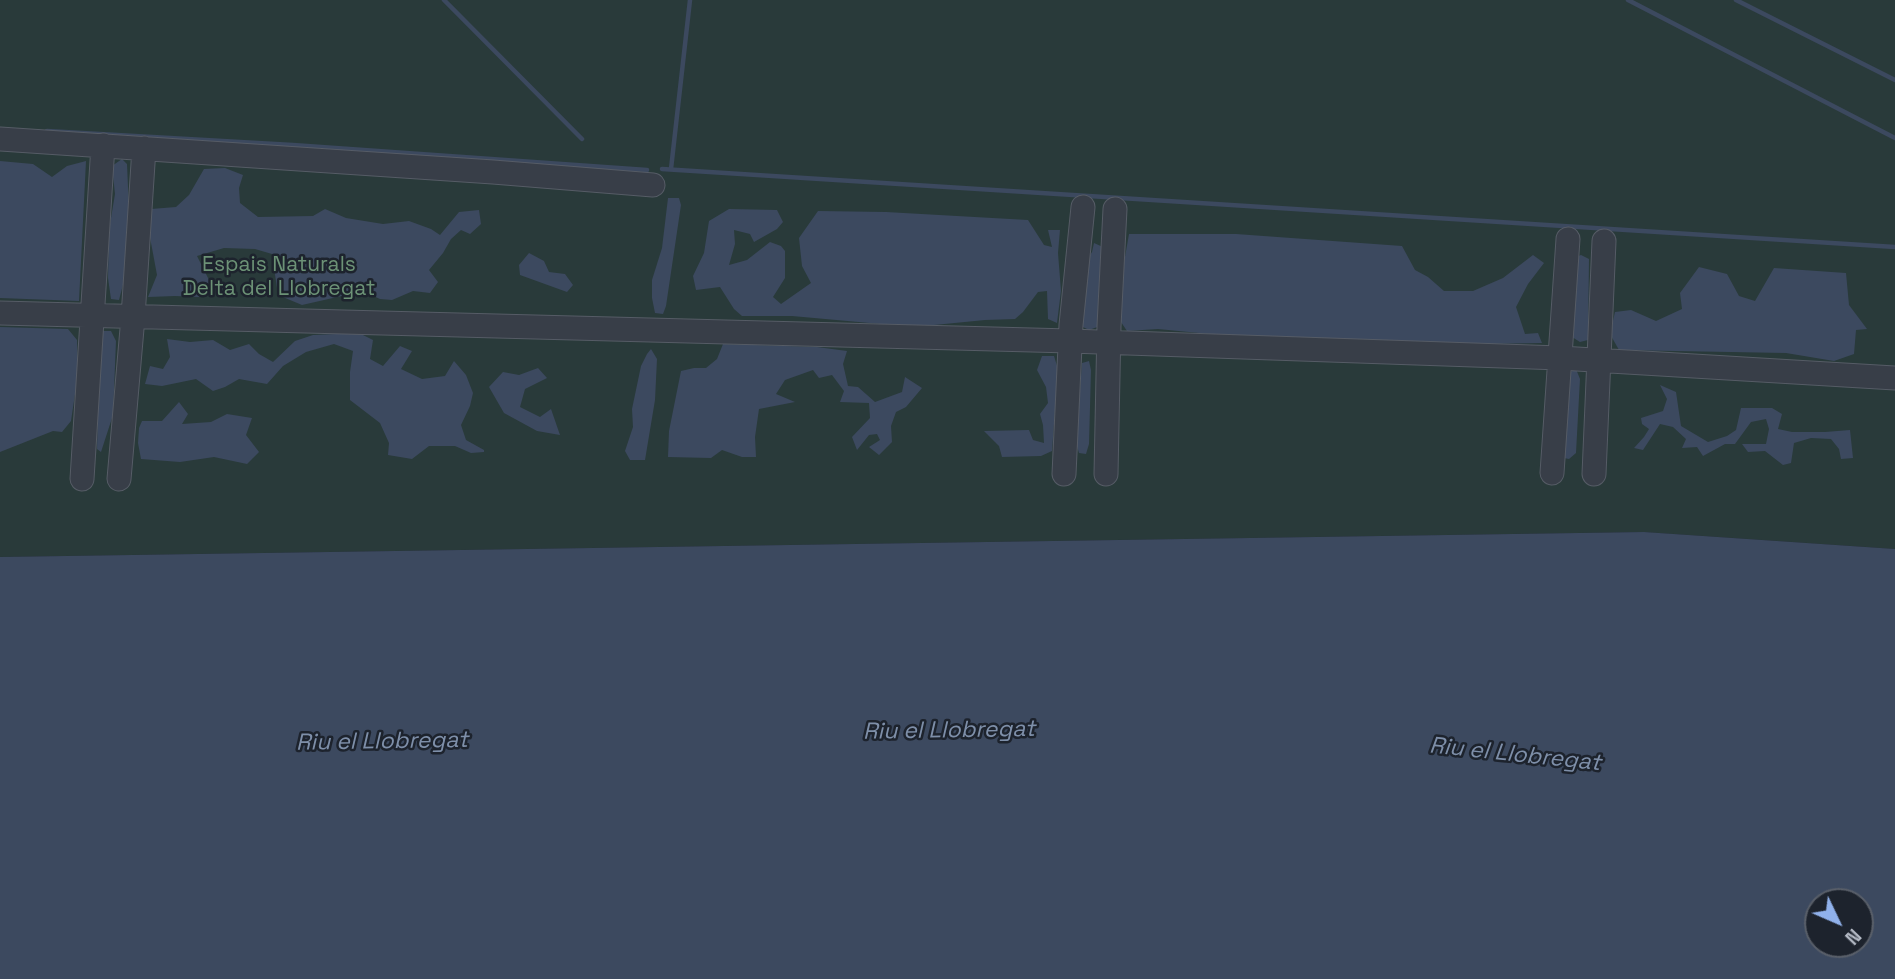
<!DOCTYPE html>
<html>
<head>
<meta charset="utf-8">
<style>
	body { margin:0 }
	#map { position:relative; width:1895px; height:979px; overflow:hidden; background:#242c37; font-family:"Space Grotesk",sans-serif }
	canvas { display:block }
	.north { position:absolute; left:1804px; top:888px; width:70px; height:70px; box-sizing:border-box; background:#1d232d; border:2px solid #595f69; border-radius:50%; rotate:134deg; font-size:19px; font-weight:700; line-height:28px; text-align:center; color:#b3b9c4 }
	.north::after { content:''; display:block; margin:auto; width:24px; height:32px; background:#90b1eb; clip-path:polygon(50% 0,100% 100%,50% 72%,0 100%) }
</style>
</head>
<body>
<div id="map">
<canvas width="1895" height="979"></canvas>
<div class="north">N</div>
</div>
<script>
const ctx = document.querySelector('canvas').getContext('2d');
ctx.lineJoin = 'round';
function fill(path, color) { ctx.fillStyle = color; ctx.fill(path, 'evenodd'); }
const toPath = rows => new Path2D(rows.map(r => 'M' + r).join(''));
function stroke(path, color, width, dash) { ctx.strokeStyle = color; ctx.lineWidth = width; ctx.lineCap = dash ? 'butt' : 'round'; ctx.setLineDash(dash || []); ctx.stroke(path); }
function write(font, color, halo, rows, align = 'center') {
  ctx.font = font + ' "Space Grotesk",sans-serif'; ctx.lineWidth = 5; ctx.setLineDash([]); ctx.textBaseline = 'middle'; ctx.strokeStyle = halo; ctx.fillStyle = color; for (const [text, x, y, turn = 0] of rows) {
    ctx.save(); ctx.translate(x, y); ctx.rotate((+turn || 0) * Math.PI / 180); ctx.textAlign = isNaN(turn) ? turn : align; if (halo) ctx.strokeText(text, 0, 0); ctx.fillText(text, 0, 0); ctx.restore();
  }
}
const green = toPath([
	[0,0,1895,0,1895,549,1644,532,0,557]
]);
const water = toPath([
	[122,159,127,164,129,210,124,281,119,300,111,299,108,278,109,230,115,194,112,166],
	[0,161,33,164,52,177,67,166,86,161,79,301,0,298],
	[225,168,243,175,239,188,240,203,258,217,313,216,325,209,346,218,383,224,409,221,431,229,440,235,459,212,479,210,481,224,470,234,461,230,451,239,443,253,429,270,438,282,430,293,413,291,392,300,380,299,369,294,355,293,302,305,278,295,272,254,255,249,224,248,197,256,210,282,199,297,175,296,148,297,157,275,149,232,151,209,176,207,189,195,204,169],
	[668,198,679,198,681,205,666,306,663,314,655,313,652,298,652,280,662,248],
	[729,209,777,210,783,222,777,229,754,242,750,234,734,230,735,244,729,265,747,260,770,242,781,246,785,251,785,278,773,297,781,304,811,283,802,266,799,238,818,211,886,212,1028,220,1044,245,1052,247,1048,230,1060,230,1058,253,1061,291,1057,323,1048,319,1047,291,1038,292,1023,312,1015,319,985,320,914,327,792,316,742,316,734,309,720,287,696,290,693,276,704,253,709,221],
	[1129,234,1236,234,1402,246,1415,270,1428,277,1444,291,1473,291,1503,278,1533,255,1544,263,1528,284,1516,307,1525,334,1538,333,1542,343,1486,344,1230,336,1158,329,1127,331,1121,322,1122,274],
	[1094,243,1103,247,1100,326,1089,330,1083,327,1081,311,1085,263,1092,252],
	[529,253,544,261,549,272,565,274,573,285,567,292,520,275,519,265],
	[1581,255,1589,259,1588,340,1580,342,1572,337,1573,258],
	[1699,267,1727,274,1739,296,1755,301,1774,268,1846,273,1849,305,1867,329,1856,330,1854,354,1834,361,1786,353,1619,350,1610,334,1615,312,1631,310,1656,321,1682,309,1680,293],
	[0,327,68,329,77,340,78,374,71,421,62,432,53,431,0,452],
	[103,331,111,331,116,341,113,415,101,452,97,449,99,370],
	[359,333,373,340,370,359,383,366,400,346,412,351,401,369,422,379,445,376,454,361,466,375,473,393,470,406,461,425,466,440,484,450,484,452,471,453,455,446,429,446,412,459,388,455,389,443,380,423,350,400,350,372,353,351,334,344,306,352,283,366,267,384,239,379,225,387,213,391,196,379,162,386,145,384,150,366,163,369,170,357,167,339,190,342,213,340,230,350,249,344,259,354,273,362,295,341,313,335],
	[723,344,817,347,847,351,843,364,848,386,858,387,875,402,902,392,905,377,922,388,906,407,896,412,891,426,892,442,879,455,869,447,880,440,877,434,869,435,857,450,852,437,870,418,869,403,840,402,844,391,832,375,819,378,813,370,785,380,776,394,795,402,759,409,755,437,756,457,742,457,722,450,711,458,668,457,669,431,681,371,694,368,706,368,717,359],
	[651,349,657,359,655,400,645,460,630,460,625,451,633,427,632,409,641,366,647,354],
	[1042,356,1054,356,1058,369,1052,451,1041,456,1002,457,999,446,984,431,1029,430,1033,440,1044,443,1043,425,1040,414,1048,403,1046,387,1037,370],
	[1089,361,1091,370,1089,444,1086,454,1079,453,1076,443,1082,363],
	[538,368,547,378,525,389,520,407,540,417,551,409,560,435,537,431,504,413,489,387,503,372,519,375],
	[1576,369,1580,379,1576,453,1569,459,1564,458,1565,375],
	[1660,385,1676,392,1681,426,1708,442,1727,436,1736,430,1741,408,1772,408,1782,414,1778,429,1792,432,1825,432,1850,430,1853,458,1841,459,1839,449,1831,439,1811,438,1794,443,1791,463,1783,465,1765,451,1748,452,1742,444,1766,444,1769,429,1766,419,1751,422,1735,444,1725,444,1703,456,1697,447,1682,448,1686,439,1673,427,1660,424,1643,450,1634,448,1644,437,1649,429,1642,424,1641,418,1663,411,1667,399],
	[179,402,188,414,182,424,211,422,227,414,252,418,246,435,259,452,247,464,214,457,180,462,141,459,138,443,139,428,142,421,162,421],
	[1644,532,1895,549,1895,979,0,979,0,557],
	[1860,902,1860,944,1818,944,1818,902]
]);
const stream = toPath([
	[444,0,582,139],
	[1628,0,1895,138],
	[1736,0,1895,80],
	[47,131,293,145,647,170],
	[662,169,1895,247],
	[671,169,690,0]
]);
const minor = toPath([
	[0,139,493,172,653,185],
	[0,313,1070,341,1560,358,1895,378],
	[1552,473,1568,239],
	[1064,474,1071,325,1083,207],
	[1106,474,1109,326,1115,209],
	[1594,474,1604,241],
	[82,479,103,145],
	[119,479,133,317,144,148]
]);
const parkNames = [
	["Espais Naturals",279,265],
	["Delta del Llobregat",279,289]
];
const waterNames = [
	["Riu el Llobregat",949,731,-1],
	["Riu el Llobregat",382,742,-1],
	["Riu el Llobregat",1515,755,6]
];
fill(green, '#293a3a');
fill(water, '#3c495f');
stroke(stream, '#3c495f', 4.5);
stroke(minor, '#565c66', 25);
stroke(minor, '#383e48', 23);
write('21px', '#6c9276', '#1d232d', parkNames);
write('italic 23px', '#7e8fa9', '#1d232d', waterNames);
</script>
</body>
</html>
